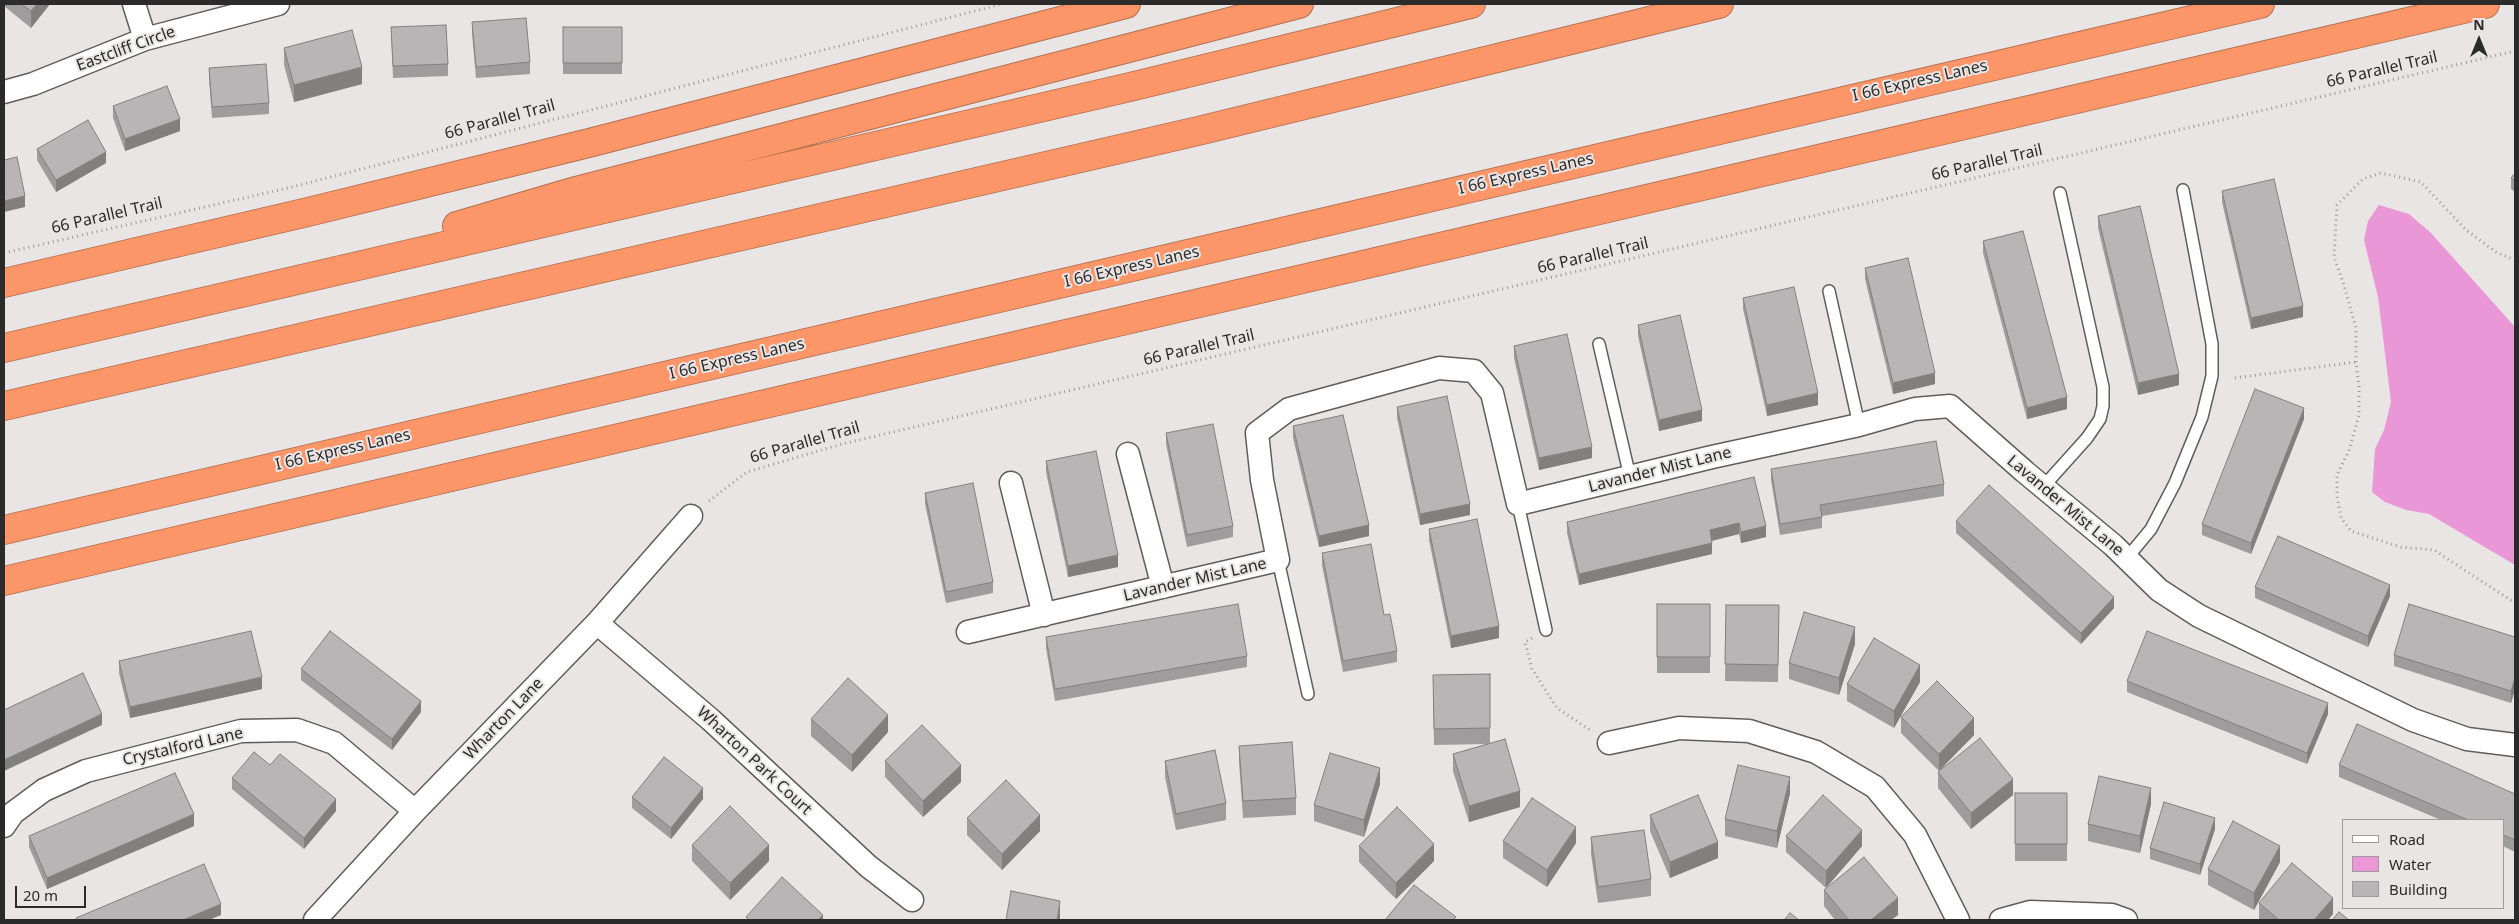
<!DOCTYPE html>
<html>
<head>
<meta charset="utf-8">
<style>
	body { margin:0 }
	#map { position:relative; width:2519px; height:924px; overflow:hidden; background:#e9e5e5; font-family:"Noto Sans",sans-serif }
	canvas { display:block }
	.frame { position:absolute; inset:0; border:5px solid #2c2b2b; pointer-events:none }
	.legend { position:absolute; left:2342px; top:819px; width:162px; height:90px; box-sizing:border-box; background:#e9e5e5; border:1px solid #9d9b9b; margin:0; padding:6px 9px; list-style:none; font-size:15px; color:#2c2b2b }
	.legend li { display:flex; align-items:center; gap:10px; height:25px }
	.legend b { width:25px; border:1px solid #9d9b9b }
	.north { position:absolute; left:2454px; top:15px; width:50px; height:50px; -webkit-text-stroke:4px #e9e5e5; paint-order:stroke; rotate:0deg; font-size:14px; font-weight:700; line-height:20px; text-align:center; color:#2c2b2b }
	.north::after { content:''; display:block; margin:auto; width:18px; height:22px; background:#2c2b2b; clip-path:polygon(50% 0,100% 100%,50% 72%,0 100%) }
	.scale { position:absolute; left:15px; top:886px; width:71px; height:22px; box-sizing:border-box; border:2px solid #2c2b2b; border-top:0; padding-left:6px; font-size:15px; line-height:18px; white-space:nowrap; color:#2c2b2b; -webkit-text-stroke:4px #e9e5e5; paint-order:stroke }
</style>
</head>
<body>
<div id="map">
<canvas width="2519" height="924"></canvas>
<div class="frame"></div>
<ul class="legend">
<li><b style="height:6px;background:#fff"></b>Road</li>
<li><b style="height:14px;background:#e997d7"></b>Water</li>
<li><b style="height:14px;background:#b9b5b6"></b>Building</li>
</ul>
<div class="north">N</div>
<div class="scale">20 m</div>
</div>
<script>
const ctx = document.querySelector('canvas').getContext('2d');
ctx.lineJoin = 'round';
function fill(path, color) { ctx.fillStyle = color; ctx.fill(path, 'evenodd'); }
const toPath = rows => new Path2D(rows.map(r => 'M' + r).join(''));
function stroke(path, color, width, dash) { ctx.strokeStyle = color; ctx.lineWidth = width; ctx.lineCap = dash ? 'butt' : 'round'; ctx.setLineDash(dash || []); ctx.stroke(path); }
function write(font, color, halo, rows, align = 'center') {
  ctx.font = font + ' "Noto Sans",sans-serif'; ctx.lineWidth = 4; ctx.setLineDash([]); ctx.textBaseline = 'middle'; ctx.strokeStyle = halo; ctx.fillStyle = color; for (const [text, x, y, turn = 0] of rows) {
    ctx.save(); ctx.translate(x, y); ctx.rotate((+turn || 0) * Math.PI / 180); ctx.textAlign = isNaN(turn) ? turn : align; if (halo) ctx.strokeText(text, 0, 0); ctx.fillText(text, 0, 0); ctx.restore();
  }
}
const water = toPath([
	[2379,205,2409,214,2431,233,2515,327,2515,565,2429,514,2406,510,2385,502,2372,492,2375,449,2384,430,2391,402,2378,297,2364,240,2368,221]
]);
const path = toPath([
	[4,253,292,187,1002,4],
	[2515,260,2496,252,2466,230,2421,182,2381,173,2363,179,2337,205,2334,257,2344,285,2356,328,2356,362,2359,387,2359,415,2349,450,2337,475,2337,496,2341,518,2351,531,2401,547,2434,550,2515,603],
	[2235,378,2356,362],
	[709,501,747,472,842,444,2515,51],
	[1532,638,1525,642,1532,669,1557,708,1590,730]
]);
const lane = toPath([
	[1829,291,1859,425],
	[1599,344,1630,477],
	[2043,487,2087,438,2100,419,2103,406,2103,387,2060,193],
	[1518,504,1546,630],
	[2127,558,2151,529,2175,483,2202,417,2212,376,2212,344,2183,190],
	[1278,560,1308,694]
]);
const street = toPath([
	[134,4,145,39],
	[4,92,33,84,145,39,278,4],
	[1128,454,1163,587],
	[1011,483,1044,615],
	[597,623,711,720,868,866,912,900],
	[968,632,1278,560,1262,480,1257,433,1289,409,1439,368,1474,371,1492,393,1518,504,1712,457,1859,425,1915,409,1950,406,2025,472,2113,545,2159,590,2199,616,2413,720,2467,739,2515,745],
	[1609,743,1679,728,1749,731,1816,752,1875,787,1915,835,1958,920],
	[4,826,13,813,44,790,86,771,241,731,297,730,334,743,415,811],
	[315,920,415,811,597,623,691,516],
	[2001,920,2030,912,2112,915,2126,920]
]);
const highway = toPath([
	[457,226,576,191,1299,4],
	[4,283,308,212,589,143,1126,4],
	[4,348,1130,87,1471,4],
	[4,406,1198,131,1719,4],
	[4,530,2260,4],
	[4,581,2485,4]
]);
const wall = toPath([
	[4,4,50,4,31,28,4,6],
	[472,22,530,62,530,74,476,78,472,33],
	[391,27,448,64,448,76,393,78],
	[563,27,622,27,622,74,563,74],
	[284,48,362,84,294,102,284,65],
	[209,68,269,103,269,114,212,118,209,79],
	[113,106,180,131,125,151,113,118],
	[37,149,106,163,56,192,37,160],
	[2515,173,2515,192,2511,189,2511,178],
	[2222,191,2303,317,2251,329,2222,202],
	[2098,216,2179,385,2138,395,2098,228],
	[1983,241,2067,409,2027,419,1983,253],
	[1865,268,1935,384,1893,394,1865,279],
	[1743,298,1818,405,1767,416,1743,309],
	[1638,325,1702,421,1659,431,1638,336],
	[1514,346,1592,458,1539,470,1514,358],
	[1397,407,1470,515,1420,525,1397,418],
	[2304,419,2251,554,2202,535,2202,524],
	[1293,426,1369,536,1319,547,1293,438],
	[1166,433,1233,526,1233,537,1187,547,1166,444],
	[1046,461,1118,567,1068,577,1046,472],
	[1771,469,1944,484,1944,496,1822,516,1822,528,1780,535,1771,480],
	[1754,477,1766,537,1741,543,1739,534,1712,541,1712,554,1579,585,1567,533,1567,522],
	[925,493,993,582,993,593,946,603,925,504],
	[1956,521,2114,608,2081,644,1956,533],
	[1429,529,1499,638,1451,648,1429,540],
	[1322,553,1397,651,1397,662,1343,672,1322,565],
	[2255,587,2390,596,2368,647,2255,598],
	[1657,604,1710,604,1710,673,1657,673],
	[1726,605,1779,605,1778,682,1725,681],
	[1046,637,1247,656,1247,667,1055,701,1046,648],
	[2515,637,2515,689,2511,703,2394,666,2394,655],
	[1855,644,1839,695,1789,679,1789,663],
	[119,661,262,689,130,718,119,673],
	[301,669,421,712,392,750,301,680],
	[1490,674,1490,744,1520,807,1469,822,1453,771,1453,754,1487,744,1434,745,1433,675],
	[2127,681,2328,714,2307,764,2127,692],
	[1920,682,1894,728,1847,701,1847,684],
	[1901,717,1974,735,1939,771,1901,733],
	[811,719,888,732,852,772,811,736],
	[1239,746,1296,798,1296,815,1243,818,1239,762],
	[885,761,961,782,923,817,885,777],
	[1165,761,1226,803,1226,820,1176,830,1165,777],
	[2339,765,2515,794,2515,852,2503,846,2503,820,2441,820,2339,777],
	[1938,772,2013,795,1971,829,1938,788],
	[232,778,336,811,304,849,232,789],
	[1380,784,1364,837,1314,821,1314,805],
	[1790,793,1777,848,1725,836,1725,819],
	[2015,793,2067,793,2067,861,2015,861],
	[632,797,703,799,671,839,632,808],
	[2151,804,2140,853,2088,841,2088,824],
	[1650,815,1718,858,1670,878,1650,831],
	[967,818,1040,831,1002,870,967,835],
	[194,826,47,889,29,847,29,836],
	[2215,829,2200,875,2150,859,2150,848],
	[1786,836,1862,846,1826,888,1786,852],
	[1591,837,1651,879,1651,896,1598,903,1591,854],
	[1503,841,1576,843,1547,887,1503,858],
	[692,845,769,861,730,900,692,861],
	[1359,846,1434,861,1396,899,1359,862],
	[2280,862,2254,910,2208,885,2208,869],
	[1824,890,1898,915,1891,920,1835,920,1824,906],
	[2259,903,2333,914,2328,920,2259,920]
]);
const shadedWall = toPath([
	[37,4,50,4,31,28,31,11],
	[362,67,362,84,294,102,294,85],
	[180,119,180,131,125,151,125,139],
	[106,152,106,163,56,192,56,180],
	[25,196,25,207,4,212,4,201],
	[2303,306,2303,317,2251,329,2251,318],
	[1935,373,1935,384,1893,394,1893,383],
	[2179,374,2179,385,2138,395,2138,383],
	[1818,393,1818,405,1767,416,1767,405],
	[2067,397,2067,409,2027,419,2027,408],
	[2304,408,2304,419,2251,554,2251,543],
	[1702,410,1702,421,1659,431,1659,420],
	[1592,447,1592,458,1539,470,1539,458],
	[1470,504,1470,515,1420,525,1420,514],
	[1739,523,1739,534,1710,541,1710,530],
	[1369,525,1369,536,1319,547,1319,536],
	[1766,526,1766,537,1741,543,1741,532],
	[1712,543,1712,554,1579,585,1579,574],
	[1118,555,1118,567,1068,577,1068,566],
	[2390,585,2390,596,2368,647,2368,636],
	[2114,597,2114,608,2081,644,2081,633],
	[1499,626,1499,638,1451,648,1451,636],
	[1855,627,1855,644,1839,695,1839,678],
	[1920,665,1920,682,1894,728,1894,711],
	[262,677,262,689,130,718,130,707],
	[2515,678,2515,689,2511,703,2511,691],
	[421,701,421,712,392,750,392,739],
	[2328,703,2328,714,2307,764,2307,753],
	[102,714,102,725,4,771,4,760],
	[888,715,888,732,852,772,852,755],
	[1974,718,1974,735,1939,771,1939,754],
	[961,765,961,782,923,817,923,801],
	[1380,768,1380,784,1364,837,1364,820],
	[1790,777,1790,793,1777,848,1777,831],
	[2013,779,2013,795,1971,829,1971,813],
	[703,788,703,799,671,839,671,828],
	[2151,788,2151,804,2140,853,2140,836],
	[1520,791,1520,807,1469,822,1469,806],
	[336,799,336,811,304,849,304,838],
	[194,814,194,826,47,889,47,878],
	[1040,815,1040,831,1002,870,1002,854],
	[2215,818,2215,829,2200,875,2200,864],
	[1576,827,1576,843,1547,887,1547,870],
	[1862,830,1862,846,1826,888,1826,871],
	[1718,842,1718,858,1670,878,1670,862],
	[1434,844,1434,861,1396,899,1396,883],
	[769,845,769,861,730,900,730,883],
	[2280,846,2280,862,2254,910,2254,893],
	[1898,898,1898,915,1891,920,1871,920],
	[2333,898,2333,914,2328,920,2314,920],
	[1060,901,1060,920,1057,920],
	[221,904,221,915,209,920,183,920],
	[823,915,823,920,818,920]
]);
const building = toPath([
	[21,4,37,4,31,11,21,4],
	[526,18,530,62,476,67,472,22,526,18],
	[446,25,448,64,393,66,391,27,446,25],
	[563,27,622,27,622,63,563,63,563,27],
	[352,30,362,67,294,85,284,48,352,30],
	[266,64,269,103,212,107,209,68,266,64],
	[167,86,180,119,125,139,113,106,167,86],
	[88,120,106,152,56,180,37,149,88,120],
	[17,157,25,196,4,201,4,160,17,157],
	[2515,173,2515,181,2511,178,2515,173],
	[2274,179,2303,306,2251,318,2222,191,2274,179],
	[2140,206,2179,374,2138,383,2098,216,2140,206],
	[2023,231,2067,397,2027,408,1983,241,2023,231],
	[1908,258,1935,373,1893,383,1865,268,1908,258],
	[1794,287,1818,393,1767,405,1743,298,1794,287],
	[1680,315,1702,410,1659,420,1638,325,1680,315],
	[1567,334,1592,447,1539,458,1514,346,1567,334],
	[2255,389,2304,408,2251,543,2202,524,2255,389],
	[1447,396,1470,504,1420,514,1397,407,1447,396],
	[1343,415,1369,525,1319,536,1293,426,1343,415],
	[1213,424,1233,526,1187,535,1166,433,1213,424],
	[1936,441,1944,484,1820,505,1822,517,1780,524,1771,469,1936,441],
	[1096,451,1118,555,1068,566,1046,461,1096,451],
	[1754,477,1766,526,1741,532,1739,523,1710,530,1712,543,1579,574,1567,522,1754,477],
	[973,483,993,582,946,592,925,493,973,483],
	[1989,485,2114,597,2081,633,1956,521,1989,485],
	[1477,519,1499,626,1451,636,1429,529,1477,519],
	[2278,536,2390,585,2368,636,2255,587,2278,536],
	[1371,544,1384,615,1390,614,1397,651,1343,661,1322,553,1371,544],
	[1238,604,1247,656,1055,689,1046,637,1238,604],
	[1657,604,1710,604,1710,657,1657,657,1657,604],
	[2409,604,2515,637,2515,678,2511,691,2394,655,2409,604],
	[1726,605,1779,605,1778,665,1725,664,1726,605],
	[1804,612,1855,627,1839,678,1789,663,1804,612],
	[251,631,262,677,130,707,119,661,251,631],
	[330,631,421,701,392,739,301,669,330,631],
	[2147,631,2328,703,2307,753,2127,681,2147,631],
	[1874,638,1920,665,1894,711,1847,684,1874,638],
	[83,673,102,714,4,760,4,710,83,673],
	[1490,674,1490,728,1434,729,1433,675,1490,674],
	[848,678,888,715,852,755,811,719,848,678],
	[1937,681,1974,718,1939,754,1901,717,1937,681],
	[2357,724,2515,794,2515,840,2503,835,2503,820,2468,820,2339,765,2357,724],
	[922,725,961,765,923,801,885,761,922,725],
	[1980,738,2013,779,1971,813,1938,772,1980,738],
	[1505,739,1520,791,1469,806,1453,754,1505,739],
	[1292,742,1296,798,1243,801,1239,746,1292,742],
	[1215,750,1226,803,1176,814,1165,761,1215,750],
	[254,752,270,765,280,754,336,799,304,838,232,778,254,752],
	[1330,753,1380,768,1364,820,1314,805,1330,753],
	[664,757,703,788,671,828,632,797,664,757],
	[1738,765,1790,777,1777,831,1725,819,1738,765],
	[175,773,194,814,47,878,29,836,175,773],
	[2099,776,2151,788,2140,836,2088,824,2099,776],
	[1006,780,1040,815,1002,854,967,818,1006,780],
	[2015,793,2067,793,2067,844,2015,844,2015,793],
	[1698,795,1718,842,1670,862,1650,815,1698,795],
	[1823,795,1862,830,1826,871,1786,836,1823,795],
	[1532,798,1576,827,1547,870,1503,841,1532,798],
	[2164,802,2215,818,2200,864,2150,848,2164,802],
	[730,806,769,845,730,883,692,845,730,806],
	[1397,807,1434,844,1396,883,1359,846,1397,807],
	[2233,821,2280,846,2254,893,2208,869,2233,821],
	[1644,830,1651,879,1598,887,1591,837,1644,830],
	[1864,857,1898,898,1871,920,1849,920,1824,890,1864,857],
	[2292,863,2333,898,2314,920,2279,920,2259,903,2292,863],
	[204,864,221,904,183,920,77,920,76,918,204,864],
	[782,877,823,915,818,920,749,920,746,917,782,877],
	[1414,885,1456,917,1453,920,1385,920,1414,885],
	[1011,891,1060,901,1057,920,1006,920,1011,891],
	[2339,912,2349,920,2332,920,2339,912],
	[1790,913,1799,920,1784,920,1790,913]
]);
const streetNames = [
	["Eastcliff Circle",126,49,-20],
	["66 Parallel Trail",2382,70,-13],
	["I 66 Express Lanes",1920,81,-13],
	["66 Parallel Trail",500,120,-15],
	["66 Parallel Trail",1987,163,-13],
	["I 66 Express Lanes",1526,174,-13],
	["66 Parallel Trail",107,216,-13],
	["66 Parallel Trail",1593,256,-13],
	["I 66 Express Lanes",1132,267,-13],
	["66 Parallel Trail",1199,348,-13],
	["I 66 Express Lanes",737,359,-13],
	["66 Parallel Trail",805,443,-16],
	["I 66 Express Lanes",343,450,-13],
	["Lavander Mist Lane",1660,470,-14],
	["Lavander Mist Lane",2065,506,40],
	["Lavander Mist Lane",1195,580,-13],
	["Wharton Lane",504,719,-46],
	["Crystalford Lane",183,747,-13],
	["Wharton Park Court",754,761,43]
];
fill(water, '#e997d7');
stroke(lane, '#605d5c', 14);
stroke(street, '#605d5c', 25);
stroke(highway, '#b37052', 30);
stroke(path, '#9a9797', 3, [1, 4]);
stroke(lane, '#fff', 11);
stroke(street, '#fff', 22);
stroke(highway, '#fc9567', 28);
fill(wall, '#9f9c9d');
fill(shadedWall, '#827f7f');
fill(building, '#b9b5b6');
stroke(building, '#827f7f', 1);
write('16px', '#2c2b2b', '#e9e5e5', streetNames);
</script>
</body>
</html>
